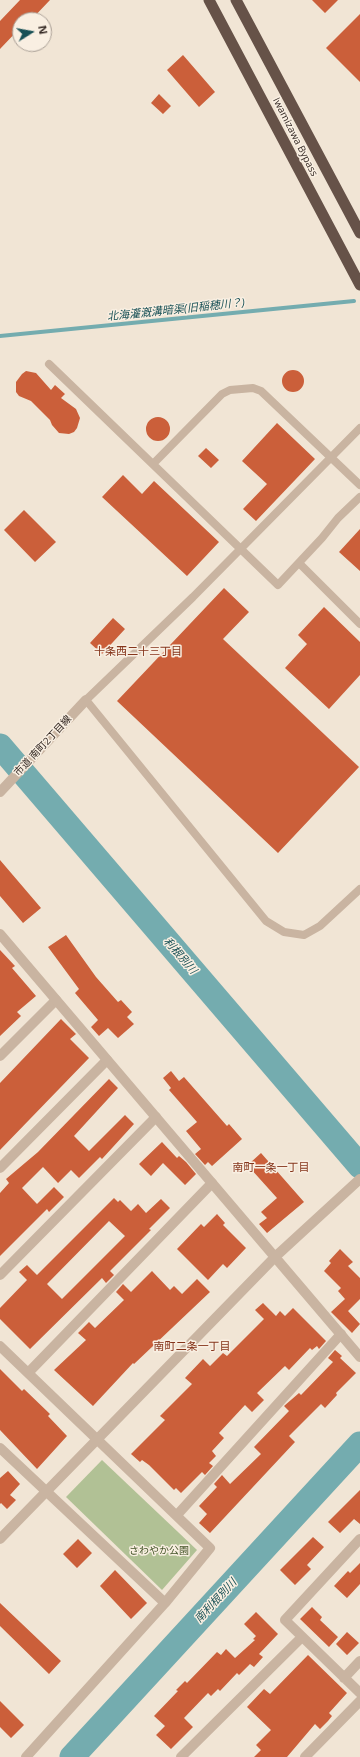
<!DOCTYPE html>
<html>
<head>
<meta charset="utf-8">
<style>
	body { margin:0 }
	#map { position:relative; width:360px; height:1757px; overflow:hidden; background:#f1e5d5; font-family:"Open Sans",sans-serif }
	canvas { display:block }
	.north { position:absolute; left:12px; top:12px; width:40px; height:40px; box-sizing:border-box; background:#f9efe2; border:1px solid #aaa096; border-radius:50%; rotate:79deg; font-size:11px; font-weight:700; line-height:16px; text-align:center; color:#342924 }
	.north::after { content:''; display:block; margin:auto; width:14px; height:18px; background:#195156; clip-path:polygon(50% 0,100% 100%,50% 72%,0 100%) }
</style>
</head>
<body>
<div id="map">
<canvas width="360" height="1757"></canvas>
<div class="north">N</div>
</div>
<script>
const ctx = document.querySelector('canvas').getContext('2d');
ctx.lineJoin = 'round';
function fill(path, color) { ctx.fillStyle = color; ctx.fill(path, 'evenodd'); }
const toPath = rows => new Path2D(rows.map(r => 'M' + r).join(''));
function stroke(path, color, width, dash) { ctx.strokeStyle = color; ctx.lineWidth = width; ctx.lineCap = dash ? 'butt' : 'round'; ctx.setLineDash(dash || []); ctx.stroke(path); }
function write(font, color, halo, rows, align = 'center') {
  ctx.font = font + ' "Open Sans","Noto Sans JP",sans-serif'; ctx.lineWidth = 3; ctx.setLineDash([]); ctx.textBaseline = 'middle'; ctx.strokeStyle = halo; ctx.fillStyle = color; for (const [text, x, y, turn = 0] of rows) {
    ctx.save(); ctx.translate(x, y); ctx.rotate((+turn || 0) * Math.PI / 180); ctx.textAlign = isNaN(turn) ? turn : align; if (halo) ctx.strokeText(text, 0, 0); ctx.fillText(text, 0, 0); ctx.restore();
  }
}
const green = toPath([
	[102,1460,197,1550,162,1590,66,1497]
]);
const stream = toPath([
	[0,336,354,301]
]);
const river = toPath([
	[0,746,360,1166],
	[72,1757,360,1444]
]);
const building = toPath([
	[20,0,50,0,31,20,20,20,20,28,0,49,0,21],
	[312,0,338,0,325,13],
	[360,14,360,82,326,48],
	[183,55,215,92,199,107,167,70],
	[159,94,171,106,163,114,151,103],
	'282 381a11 11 0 1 1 22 0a11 11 0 1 1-22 0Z',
	[26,371,36,373,51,390,55,385,65,394,61,398,76,409,80,418,77,428,74,432,69,434,59,433,52,425,50,420,31,401,19,396,16,392,16,382,22,374],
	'146 429a12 12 0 1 1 24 0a12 12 0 1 1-24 0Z',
	[277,423,315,459,256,521,243,509,267,484,242,461],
	[206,448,219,460,211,468,198,456],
	[123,475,142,494,154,481,219,542,187,576,102,497],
	[24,510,56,542,35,562,4,530],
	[360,529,360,571,339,552],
	[224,588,249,612,223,639,359,767,278,853,117,701],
	[324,607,360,642,360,675,329,709,285,668,307,644,298,635],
	[113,618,125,629,102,654,90,643],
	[0,860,41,908,23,923,0,896],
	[66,935,96,977,118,1002,121,1000,132,1012,127,1017,134,1024,118,1038,108,1028,99,1036,91,1027,98,1020,75,993,79,989,48,947],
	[0,950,15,966,12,968,36,996,17,1012,21,1016,0,1036],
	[61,1019,76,1034,70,1039,89,1058,0,1150,0,1083],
	[171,1071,179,1081,184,1077,227,1126,229,1124,242,1139,212,1166,208,1162,205,1165,195,1154,201,1149,186,1131,197,1122,169,1090,171,1088,163,1078],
	[109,1079,118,1088,74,1136,89,1151,125,1115,134,1124,102,1159,100,1157,79,1178,71,1170,58,1183,43,1167,22,1188,37,1204,54,1187,64,1197,49,1212,47,1209,0,1256,0,1193,9,1183,6,1179,38,1152],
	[162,1142,177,1158,179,1156,186,1162,196,1174,185,1185,163,1163,151,1176,139,1164],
	[261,1153,304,1202,267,1233,259,1224,267,1218,261,1212,277,1198,250,1168,253,1166,250,1163],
	[114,1198,118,1202,120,1200,131,1211,138,1204,146,1213,161,1199,170,1208,149,1229,151,1230,110,1271,114,1275,106,1283,102,1278,30,1349,0,1319,0,1308,27,1280,19,1272,27,1265,37,1275],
	[109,1221,125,1236,62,1299,47,1284],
	[217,1214,225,1223,223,1225,246,1248,227,1268,223,1264,208,1280,177,1249,201,1224,204,1227],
	[340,1249,353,1262,348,1266,360,1278,360,1299,348,1311,360,1324,352,1333,331,1312,345,1299,338,1291,341,1288,324,1271,331,1263,329,1261],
	[152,1271,170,1290,174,1286,182,1294,197,1279,210,1292,134,1364,133,1363,93,1406,54,1370,86,1340,78,1333,89,1322,95,1328,124,1300,116,1292,123,1284,131,1292],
	[263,1303,276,1316,280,1311,285,1316,293,1308,326,1341,319,1349,317,1346,312,1350,310,1348,289,1370,285,1366,257,1393,264,1400,252,1412,245,1405,219,1433,224,1438,212,1451,216,1456,209,1463,213,1466,205,1475,202,1472,181,1493,176,1488,174,1490,149,1465,142,1460,140,1462,131,1454,165,1420,160,1416,192,1384,185,1378,203,1359,210,1366,223,1353,227,1356,264,1319,255,1310],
	[335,1350,342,1356,340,1358,356,1373,336,1393,337,1395,325,1408,321,1404,289,1436,295,1442,210,1533,199,1523,207,1514,199,1506,217,1487,214,1484,222,1475,230,1484,261,1454,254,1447,289,1411,284,1406,299,1393,301,1395,333,1362,328,1358],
	[0,1369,22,1391,24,1389,50,1414,48,1416,67,1436,37,1469,0,1430],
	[8,1471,20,1484,10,1495,16,1500,7,1509,1,1503,0,1504,0,1478],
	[360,1490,360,1524,354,1519,340,1533,328,1522],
	[313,1537,324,1547,307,1565,311,1569,295,1585,280,1570],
	[78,1539,92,1553,77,1568,63,1554],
	[360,1563,360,1584,347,1598,334,1586,348,1571,350,1573],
	[115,1570,147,1603,131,1619,100,1586],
	[0,1603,61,1661,49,1674,0,1626],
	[312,1607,322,1617,320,1620,338,1637,329,1647,300,1619],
	[256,1612,278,1634,259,1654,263,1657,254,1667,250,1664,239,1675,237,1673,220,1691,218,1689,211,1696,208,1693,184,1718,193,1727,171,1749,156,1735,165,1726,154,1716,178,1691,176,1690,185,1681,187,1683,217,1652,221,1655,226,1649,235,1658,255,1640,253,1639,256,1636,244,1624],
	[347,1632,359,1643,347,1655,336,1644],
	[308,1655,347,1693,329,1713,332,1716,328,1721,320,1729,315,1724,287,1757,254,1757,261,1750,256,1745,271,1730,247,1707,264,1689,270,1694],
	[0,1701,24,1725,11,1738,0,1727]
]);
const service = toPath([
	[49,364,278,585,322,538,338,518,360,497],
	[360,428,193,597,86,700,266,921,284,932,304,935,320,926,360,889],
	[153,464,222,394,230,390,253,388,261,391,360,485],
	[299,563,360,624]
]);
const minor = toPath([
	[0,792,86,700],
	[0,1056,56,1000],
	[0,1168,107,1060],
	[0,1275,156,1117],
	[0,1346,210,1548,165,1603,26,1757],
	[28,1373,212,1183],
	[0,1448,165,1603],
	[177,1515,341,1334],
	[360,1539,285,1620,360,1693],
	[344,1678,360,1661],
	[181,1757,302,1637],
	[305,1757,360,1701]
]);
const tertiary = toPath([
	[0,934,360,1357],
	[0,1539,275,1257,360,1179]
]);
const trunk = toPath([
	[209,0,360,285],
	[236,0,360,233]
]);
const streetNames = [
	["Iwamizawa Bypass",295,137,63],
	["市道 南町2丁目線",43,746,-47]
];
const parkNames = [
	["さわやか公園",159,1551]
];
const waterNames = [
	["北海灌漑溝暗渠(旧稲穂川？)",176,310,-6],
	["利根別川",180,956,49],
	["南利根別川",216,1601,-47]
];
const neighbourhoodNames = [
	["十条西二十三丁目",138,652],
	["南町一条一丁目",271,1168],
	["南町二条一丁目",192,1347]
];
fill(green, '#b1c195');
stroke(stream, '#74acaf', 4);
stroke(river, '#74acaf', 25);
fill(building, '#cb5f3a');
stroke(service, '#c9b4a1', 8);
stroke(minor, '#c9b4a1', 10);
stroke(tertiary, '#c9b4a1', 10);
stroke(trunk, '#665248', 11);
write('10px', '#342924', '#f9efe2', streetNames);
write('10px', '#425327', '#f9efe2', parkNames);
write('italic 11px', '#195156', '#f9efe2', waterNames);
write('11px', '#85351b', '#f9efe2', neighbourhoodNames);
</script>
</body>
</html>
